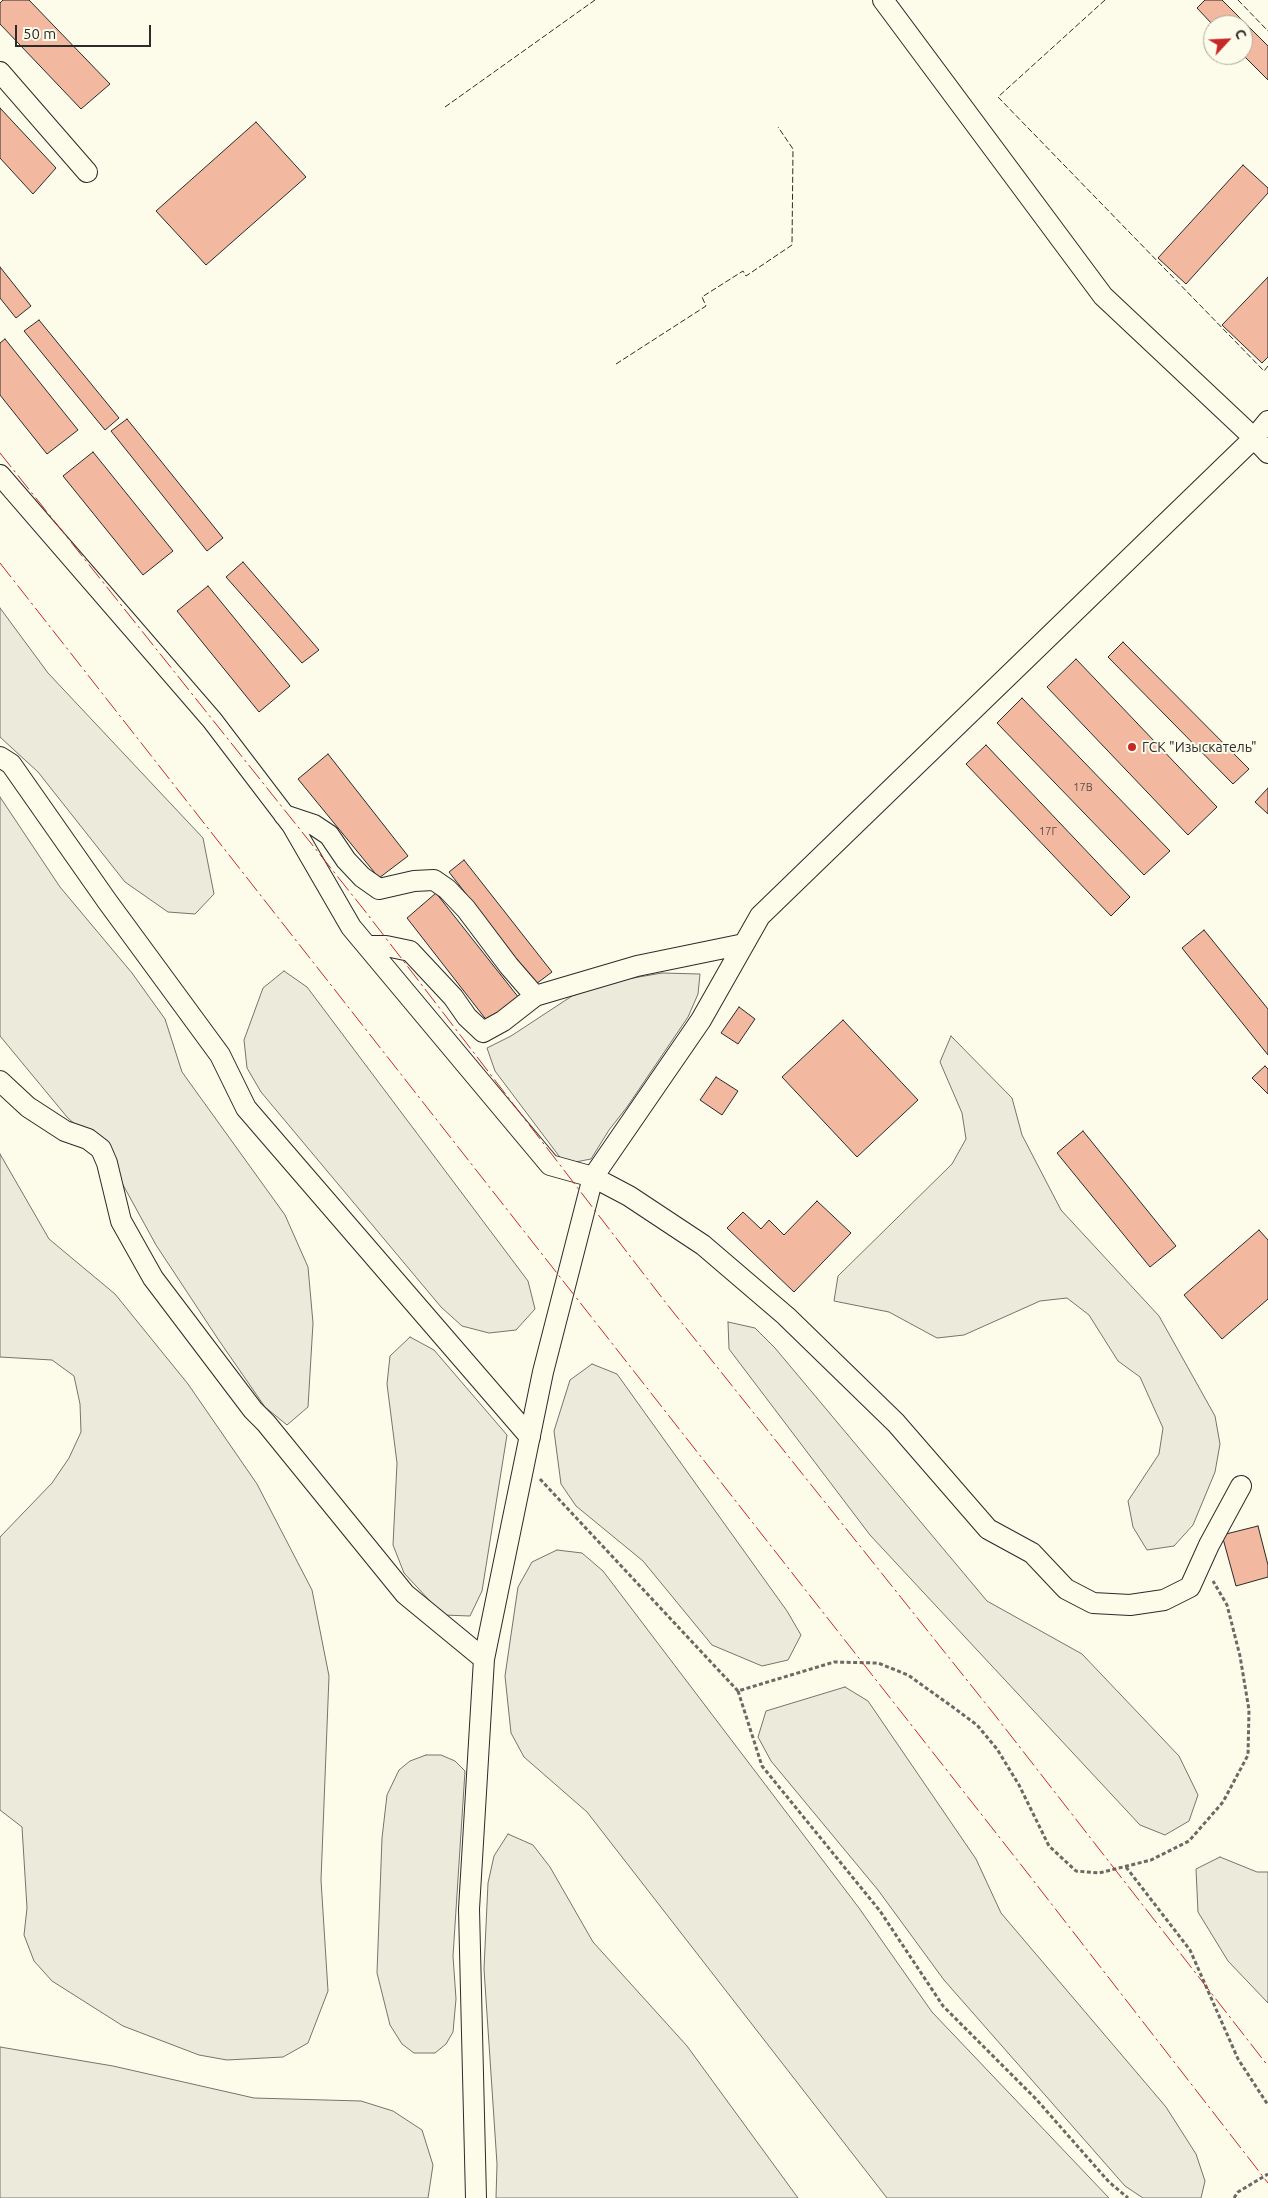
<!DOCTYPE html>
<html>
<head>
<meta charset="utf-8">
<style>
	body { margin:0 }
	#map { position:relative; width:1268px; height:2198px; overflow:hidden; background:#fdfbea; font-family:Ubuntu,sans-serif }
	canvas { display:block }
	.north { position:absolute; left:1203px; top:15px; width:50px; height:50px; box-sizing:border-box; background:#fdfbea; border:1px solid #a9a89e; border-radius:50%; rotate:65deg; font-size:14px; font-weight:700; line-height:20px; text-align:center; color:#2b2b2b }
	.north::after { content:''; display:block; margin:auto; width:18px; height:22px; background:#c62828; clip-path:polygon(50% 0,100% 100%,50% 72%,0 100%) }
	.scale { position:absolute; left:15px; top:25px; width:136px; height:22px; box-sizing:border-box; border:2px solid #2b2b2b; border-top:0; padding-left:6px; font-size:15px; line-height:18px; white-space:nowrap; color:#2b2b2b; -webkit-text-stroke:4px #fdfbea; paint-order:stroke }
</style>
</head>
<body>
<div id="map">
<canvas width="1268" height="2198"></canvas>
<div class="north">С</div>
<div class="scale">50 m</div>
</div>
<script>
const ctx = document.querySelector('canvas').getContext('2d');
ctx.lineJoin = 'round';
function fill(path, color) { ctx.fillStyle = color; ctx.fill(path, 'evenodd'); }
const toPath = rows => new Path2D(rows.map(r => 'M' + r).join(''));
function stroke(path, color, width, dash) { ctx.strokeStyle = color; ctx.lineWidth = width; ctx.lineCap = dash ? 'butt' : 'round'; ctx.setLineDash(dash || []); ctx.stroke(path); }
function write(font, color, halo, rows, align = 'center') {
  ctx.font = font + ' Ubuntu,sans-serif'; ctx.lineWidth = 4; ctx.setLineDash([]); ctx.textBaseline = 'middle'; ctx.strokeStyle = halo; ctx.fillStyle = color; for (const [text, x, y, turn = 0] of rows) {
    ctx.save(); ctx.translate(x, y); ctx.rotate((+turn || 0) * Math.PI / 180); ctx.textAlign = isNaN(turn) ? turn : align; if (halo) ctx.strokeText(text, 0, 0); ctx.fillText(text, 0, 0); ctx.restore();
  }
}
const green = toPath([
	[0,608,48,673,203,838,214,894,195,914,168,912,125,882,38,772,0,737,0,608],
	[0,797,60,887,132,973,165,1019,182,1072,285,1215,308,1267,313,1323,308,1407,287,1425,265,1407,218,1339,156,1245,105,1152,67,1117,0,1036,0,797],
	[284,971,307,987,528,1281,535,1309,516,1330,489,1333,462,1326,441,1307,261,1092,247,1068,244,1040,263,988,284,971],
	[662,973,700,974,698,994,688,1017,627,1107,609,1130,591,1159,565,1164,495,1071,487,1048,511,1036,572,996,616,981,662,973],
	[951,1036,1012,1098,1022,1135,1061,1210,1159,1316,1215,1416,1220,1444,1215,1472,1193,1525,1174,1546,1147,1550,1133,1527,1128,1501,1159,1454,1163,1428,1140,1377,1118,1361,1089,1315,1067,1298,1040,1301,964,1335,937,1338,889,1312,834,1301,838,1276,952,1164,966,1139,962,1113,940,1062,951,1036],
	[0,1154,49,1239,115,1294,188,1384,257,1484,312,1590,329,1676,321,1880,328,1991,308,2043,283,2057,227,2060,199,2055,123,2026,52,1981,34,1961,24,1935,27,1908,22,1827,0,1810,0,1537,52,1483,69,1458,81,1432,80,1404,74,1376,52,1360,0,1357,0,1154],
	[728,1322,755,1328,775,1348,987,1601,1082,1654,1179,1756,1198,1795,1189,1821,1165,1835,1140,1825,870,1535,729,1349,728,1322],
	[410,1337,434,1350,507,1435,482,1591,470,1616,443,1615,404,1573,393,1545,397,1463,387,1384,390,1356,410,1337],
	[592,1364,617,1374,787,1611,801,1635,788,1660,762,1666,712,1645,643,1561,576,1506,561,1484,554,1431,570,1380,592,1364],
	[557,1550,582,1553,603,1571,859,1908,932,2012,1109,2198,887,2198,587,1812,524,1757,511,1733,505,1676,518,1587,532,1562,557,1550],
	[845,1687,868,1701,976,1859,1001,1913,1166,2107,1196,2154,1205,2181,1201,2198,1143,2198,1125,2186,944,1980,878,1890,771,1761,758,1737,766,1711,845,1687],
	[426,1755,441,1755,455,1761,465,1771,453,1956,456,1999,453,2032,446,2044,435,2053,414,2053,402,2044,390,2025,377,1973,382,1838,387,1795,399,1770,410,1761,426,1755],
	[508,1834,533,1845,550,1867,593,1942,687,2046,798,2198,496,2198,497,2164,484,1969,488,1883,494,1856,508,1834],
	[1220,1857,1257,1872,1268,1872,1268,2003,1228,1961,1198,1912,1196,1869,1220,1857],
	[0,2047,113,2066,254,2098,361,2101,393,2111,422,2130,433,2165,428,2198,0,2198,0,2047]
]);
const building = toPath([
	[3,0,29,0,110,84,81,109,0,24,0,3,3,0],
	[1205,0,1222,0,1268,46,1268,80,1243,55,1243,25,1213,25,1197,8,1205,0],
	[0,108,56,168,33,194,0,158,0,108],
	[256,122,306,177,206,265,156,211,256,122],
	[1243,165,1268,188,1268,193,1186,284,1158,258,1243,165],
	[0,267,31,306,16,318,0,298,0,267],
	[1268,277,1268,357,1262,363,1222,325,1268,277],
	[39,320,119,418,105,430,24,331,39,320],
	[5,339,78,430,47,454,0,395,0,343,5,339],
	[127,419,223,538,207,551,111,431,127,419],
	[93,452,173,551,143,575,63,476,93,452],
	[243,562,319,650,302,663,226,577,243,562],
	[208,586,290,686,259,712,177,611,208,586],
	[1123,642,1249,769,1233,784,1108,657,1123,642],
	[1076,659,1217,807,1188,835,1047,687,1076,659],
	[1022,698,1170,851,1144,875,997,723,1022,698],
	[986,745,1130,897,1111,916,966,764,986,745],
	[328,754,408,856,379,878,298,779,328,754],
	[1268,788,1268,814,1255,802,1268,788],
	[464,860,552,972,536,984,449,872,464,860],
	[436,893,519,998,488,1022,407,918,436,893],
	[1204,930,1268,1009,1268,1055,1182,948,1204,930],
	[739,1007,755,1019,738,1044,721,1033,739,1007],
	[843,1020,918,1100,857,1157,782,1077,843,1020],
	[1265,1066,1268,1069,1268,1094,1252,1078,1265,1066],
	[716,1077,738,1091,722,1115,700,1100,716,1077],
	[1083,1131,1176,1246,1150,1267,1057,1153,1083,1131],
	[817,1201,851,1233,794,1292,727,1228,743,1212,761,1229,769,1220,784,1235,817,1201],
	[1259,1230,1268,1240,1268,1299,1222,1339,1184,1295,1259,1230],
	[1258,1526,1268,1565,1268,1577,1236,1586,1222,1535,1258,1526]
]);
const path = toPath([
	[540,1479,738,1691,834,1662,878,1663,908,1675,950,1705,977,1725,997,1749,1019,1785,1049,1846,1076,1871,1099,1873,1151,1860,1189,1841,1223,1802,1248,1755,1249,1710,1240,1656,1227,1605,1213,1581],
	[738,1691,762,1766,880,1911,943,2006,1036,2099,1109,2182,1128,2198],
	[1126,1867,1190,1950,1238,2059,1268,2105],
	[1234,2198,1238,2192,1268,2174]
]);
const minor = toPath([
	[883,0,1103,296,1254,438,1268,421],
	[0,72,87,172],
	[0,475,212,720,292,825,351,927,550,1165,593,1177,629,1196,703,1245,786,1316,896,1423,988,1529,1032,1553,1066,1589,1093,1603,1130,1605,1164,1600,1190,1587,1209,1545,1241,1486],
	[0,757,11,764,107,901,220,1055,246,1108,530,1437],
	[284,815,314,825,329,835,346,860,362,877,379,889,414,881,434,880,447,889,466,909,509,966,535,996,637,966,744,944],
	[367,946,386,946,410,951,453,997,467,1017,483,1032,503,1021,535,996],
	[0,1081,28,1107,65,1131,88,1139,101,1149,107,1163,121,1221,153,1278,253,1410,266,1423,405,1594,484,1659],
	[476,2198,469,1909,484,1659,543,1372,593,1177,701,1020,760,916,1254,438,1268,453]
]);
const fence = toPath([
	[1105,0,998,97,1264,371,1268,366],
	[1238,0,1268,31],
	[445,107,595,0],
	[616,364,706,306,702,297,743,271,746,276,792,245,793,149,778,127]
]);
const power = toPath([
	[0,453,365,911,666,1303,994,1714,1268,2066],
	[0,563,1029,1875,1268,2183]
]);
const markers = [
	[1132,747,5,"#c62828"]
];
const numberNames = [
	["17В",1083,787],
	["17Г",1048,831]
];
const poiNames = [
	["ГСК \"Изыскатель\"",1142,747]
];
fill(green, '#ecebdb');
stroke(green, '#74746e', 1);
fill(building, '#f2b8a0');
stroke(building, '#2b2b2b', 1);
stroke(minor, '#2b2b2b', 22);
stroke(path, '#6a6964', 3, [4, 2.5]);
stroke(minor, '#fdfbea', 20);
stroke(fence, '#2b2b2b', 1, [6, 2.5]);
stroke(power, '#c62828', 1, [18, 4, 2.5, 4]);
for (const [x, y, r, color] of markers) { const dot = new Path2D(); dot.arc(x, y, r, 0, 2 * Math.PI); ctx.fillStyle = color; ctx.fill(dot); stroke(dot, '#fdfbea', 2); }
write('11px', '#5d4e48', null, numberNames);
write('14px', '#2b2b2b', '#fdfbea', poiNames, 'left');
</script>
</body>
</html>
